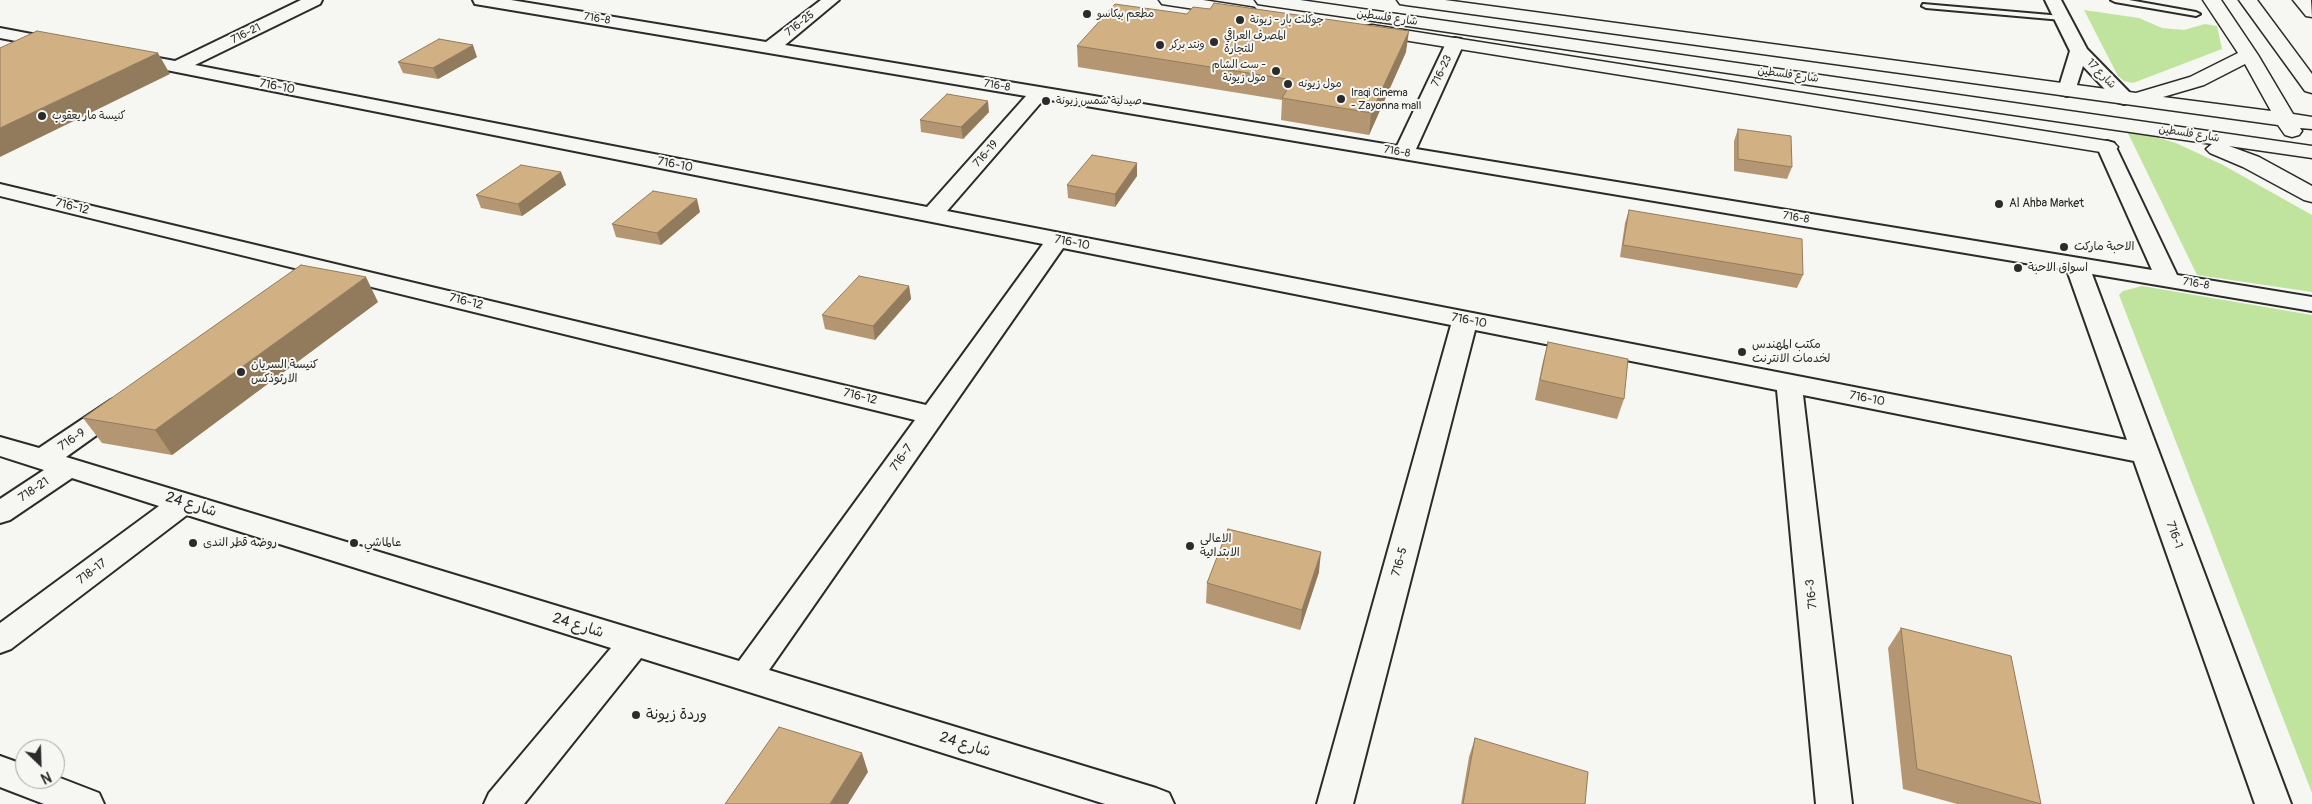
<!DOCTYPE html>
<html>
<head>
<meta charset="utf-8">
<style>
	body { margin:0 }
	#map { position:relative; width:2312px; height:804px; overflow:hidden; background:#f6f6f2; font-family:Pangolin,sans-serif }
	canvas { display:block }
	.north { position:absolute; left:15px; top:739px; width:50px; height:50px; box-sizing:border-box; background:#f6f6f2; border:1px solid #a5a5a2; border-radius:50%; rotate:156deg; font-size:14px; font-weight:700; line-height:20px; text-align:center; color:#2b2b2b }
	.north::after { content:''; display:block; margin:auto; width:18px; height:22px; background:#2b2b2b; clip-path:polygon(50% 0,100% 100%,50% 72%,0 100%) }
</style>
</head>
<body>
<div id="map">
<canvas width="2312" height="804"></canvas>
<div class="north">N</div>
</div>
<script>
const ctx = document.querySelector('canvas').getContext('2d');
ctx.lineJoin = 'round';
function fill(path, color) { ctx.fillStyle = color; ctx.fill(path, 'evenodd'); }
const toPath = rows => new Path2D(rows.map(r => 'M' + r).join(''));
function stroke(path, color, width, dash) { ctx.strokeStyle = color; ctx.lineWidth = width; ctx.lineCap = dash ? 'butt' : 'round'; ctx.setLineDash(dash || []); ctx.stroke(path); }
function write(font, color, halo, rows, align = 'center') {
  ctx.font = font + ' Pangolin,"Playpen Sans Arabic",sans-serif'; ctx.lineWidth = 4; ctx.setLineDash([]); ctx.textBaseline = 'middle'; ctx.strokeStyle = halo; ctx.fillStyle = color; for (const [text, x, y, turn = 0] of rows) {
    ctx.save(); ctx.translate(x, y); ctx.rotate((+turn || 0) * Math.PI / 180); ctx.textAlign = isNaN(turn) ? turn : align; if (halo) ctx.strokeText(text, 0, 0); ctx.fillText(text, 0, 0); ctx.restore();
  }
}
const green = toPath([
	[2084,10,2139,18,2162,28,2184,30,2205,24,2217,26,2222,49,2133,83,2124,81,2118,76],
	[2126,129,2176,143,2223,165,2312,215,2312,292,2197,275],
	[2142,286,2312,315,2312,793,2119,295,2123,291]
]);
const service = toPath([
	[2111,0,2129,0,2196,12,2200,14,2196,16,2115,2,2111,0],
	[1923,4,2062,16,2066,18,2062,20,1926,8,1922,6,1923,4]
]);
const minor = toPath([
	[301,0,322,0,320,4,195,65,927,207,1026,96,481,5,475,4,473,0,511,0,766,42,821,0,839,0,785,45,1397,146,1446,43,1449,39,1455,38,1461,39,1464,43,1416,149,2152,270,2097,147,2100,143,2107,141,2114,143,2177,275,2312,297,2312,311,2092,274,2291,804,2255,804,2134,461,1803,395,1852,804,1816,804,1777,390,1475,330,1353,804,1317,804,1451,325,1063,248,769,670,1156,788,1169,793,1174,804,1105,804,641,658,524,804,484,804,489,793,611,648,187,515,11,649,0,653,0,623,159,506,72,478,10,520,0,523,0,499,44,470,0,456,0,437,39,448,111,400,120,397,129,400,133,406,129,412,66,457,739,661,915,420,0,196,0,184,926,405,1043,244,131,63,125,62,122,58,125,54,131,53,175,61,301,0],
	[1044,99,2067,270,2127,440,947,211,1044,99],
	[2045,0,2061,0,2087,49,2131,94,2133,98,2131,102,2124,104,2117,102,2083,66,2074,94,2067,96,2060,94,2058,90,2070,51,2045,0],
	[0,28,58,39,64,40,67,44,64,48,58,49,0,38,0,28],
	[0,756,25,765,25,779,55,779,55,776,99,793,104,804,44,804,0,787,0,756]
]);
const tertiary = toPath([
	[1159,0,1203,0,1248,7,1254,8,1257,12,1254,16,1248,17,1168,5,1162,4,1159,0],
	[1372,25,2107,141,2114,143,2118,147,2114,151,2107,153,1366,34,1363,30,1366,26,1372,25]
]);
const primary = toPath([
	[1255,0,1300,0,2312,146,2312,158,2229,146,2259,157,2312,186,2312,202,2304,200,2243,167,2210,153,2206,149,2212,144,1264,5,1258,4,1255,0],
	[1397,0,1445,0,2136,93,2190,77,2238,53,2203,0,2221,0,2258,55,2293,114,2312,117,2312,129,2300,128,2302,131,2299,135,2292,137,2285,135,2278,125,1406,5,1400,4,1397,0],
	[2245,64,2271,111,2163,97,2204,85,2245,64],
	[2239,0,2257,0,2312,74,2312,93,2305,91,2239,0],
	[2293,0,2311,0,2312,17,2306,16,2293,0]
]);
const wall = toPath([
	[1077,46,1406,52,1369,135,1281,120,1282,100,1078,67],
	[477,57,438,79,403,73,398,62],
	[989,112,963,139,921,132,920,120],
	[1738,129,1792,167,1787,179,1734,171,1734,141],
	[1137,163,1137,176,1115,207,1068,198,1067,185],
	[561,172,566,185,522,216,481,208,476,195],
	[1629,210,1803,275,1797,288,1620,257,1625,223],
	[700,212,661,245,616,237,612,224],
	[909,286,911,299,875,340,825,329,822,315],
	[378,302,172,455,102,443,83,418],
	[1548,342,1624,399,1617,419,1535,400,1543,361],
	[1319,572,1300,630,1206,603,1207,583],
	[1901,628,2041,804,1957,804,1903,789,1888,648],
	[1475,738,1585,804,1461,804,1469,757]
]);
const shadedWall = toPath([
	[1409,31,1406,52,1369,135,1371,113],
	[473,45,477,57,438,79,433,68],
	[158,53,170,74,0,157,0,128],
	[988,101,989,112,963,139,961,127],
	[1137,163,1137,176,1115,207,1115,194],
	[561,172,566,185,522,216,518,204],
	[697,199,700,212,661,245,657,233],
	[366,277,378,302,172,455,155,430],
	[909,286,911,299,875,340,873,326],
	[1321,552,1319,572,1300,630,1302,610],
	[862,753,868,772,848,804,830,804]
]);
const building = toPath([
	[1214,3,1409,31,1371,113,1282,98,1293,80,1077,46,1115,4,1187,14,1193,7,1210,9,1214,3],
	[37,31,158,53,0,128,0,48,37,31],
	[439,39,473,45,433,68,398,62,439,39],
	[947,94,988,101,961,127,920,120,947,94],
	[1738,129,1791,136,1792,167,1738,159,1738,129],
	[1092,155,1137,163,1115,194,1067,185,1092,155],
	[521,165,561,172,518,204,476,195,521,165],
	[653,191,697,199,657,233,612,224,653,191],
	[1629,210,1802,239,1803,275,1623,245,1629,210],
	[301,265,366,277,155,430,83,418,301,265],
	[859,276,909,286,873,326,822,315,859,276],
	[1548,342,1628,359,1624,399,1540,380,1548,342],
	[1228,529,1321,552,1302,610,1207,583,1228,529],
	[1901,628,2011,656,2041,804,1917,769,1901,628],
	[779,727,862,753,830,804,725,804,779,727],
	[1475,738,1588,772,1585,804,1463,804,1475,738]
]);
const markers = [
	[1087,14,5,"#2b2b2b"],
	[1240,20,5,"#2b2b2b"],
	[1214,42,5,"#2b2b2b"],
	[1160,45,5,"#2b2b2b"],
	[1276,71,5,"#2b2b2b"],
	[1288,84,5,"#2b2b2b"],
	[1341,99,5,"#2b2b2b"],
	[1046,101,5,"#2b2b2b"],
	[42,116,5,"#2b2b2b"],
	[1999,204,5,"#2b2b2b"],
	[2064,247,5,"#2b2b2b"],
	[2018,268,5,"#2b2b2b"],
	[1742,352,5,"#2b2b2b"],
	[241,372,5,"#2b2b2b"],
	[193,543,5,"#2b2b2b"],
	[354,543,5,"#2b2b2b"],
	[1190,546,5,"#2b2b2b"],
	[636,715,5,"#2b2b2b"]
];
const farPoinames = [
	["مطعم بيكاسو",1097,14],
	["جوكلت بار - زيونة",1250,20],
	["المصرف العراقي",1224,36],
	["للتجارة",1224,49],
	["ونتد بركر",1170,45],
	["ست الشام -",1266,65,"right"],
	["مول زيونة",1266,78,"right"],
	["مول زيونه",1298,84],
	["Iraqi Cinema",1351,93],
	["- Zayonna mall",1351,106],
	["صيدلية شمس زيونة",1056,101],
	["كنيسة مار يعقوب",52,116]
];
const farStreetnames = [
	["شارع فلسطين",1387,18,8],
	["716-8",597,19,9],
	["716-25",800,24,-38],
	["716-21",246,34,-26],
	["716-23",1442,71,-65],
	["شارع 17",2101,74,46],
	["شارع فلسطين",1788,75,8],
	["716-8",997,86,9],
	["شارع فلسطين",2189,134,9],
	["716-8",1397,152,9],
	["716-19",986,154,-49],
	["716-8",1796,218,9],
	["716-8",2196,284,9]
];
const streetNames = [
	["716-10",277,87,11],
	["716-10",675,165,11],
	["716-12",72,207,14],
	["716-10",1072,243,11],
	["716-12",466,302,14],
	["716-10",1469,321,11],
	["716-12",860,397,14],
	["716-10",1867,399,11],
	["716-9",72,440,-34],
	["716-7",902,458,-55],
	["718-21",34,490,-34],
	["716-1",2174,535,70],
	["716-5",1400,562,-75],
	["718-17",92,572,-37],
	["716-3",1812,594,-96]
];
const poiNames = [
	["Al Ahba Market",2009,204],
	["الاحبة ماركت",2074,247],
	["اسواق الاحبة",2028,268],
	["مكتب المهندس",1752,345],
	["لخدمات الانترنت",1752,359],
	["كنيسة السريان",251,365],
	["الارثوذكس",251,379],
	["الاعالي",1200,539],
	["الابتدائية",1200,553],
	["روضه قطر الندى",203,543],
	["عالماشي",364,543]
];
const nearStreetnames = [
	["شارع 24",191,505,17],
	["شارع 24",578,626,17],
	["شارع 24",965,745,17]
];
const nearPoinames = [
	["وردة زيونة",646,715]
];
fill(green, '#c0e49e');
stroke(service, '#2b2b2b', 4);
stroke(minor, '#2b2b2b', 4);
stroke(tertiary, '#2b2b2b', 3);
stroke(primary, '#2b2b2b', 3);
fill(service, '#f6f6f2');
fill(minor, '#f6f6f2');
fill(tertiary, '#f6f6f2');
fill(primary, '#f6f6f2');
fill(wall, '#b49772');
fill(shadedWall, '#927b5c');
fill(building, '#d1b084');
stroke(building, '#927b5c', 1);
for (const [x, y, r, color] of markers) { const dot = new Path2D(); dot.arc(x, y, r, 0, 2 * Math.PI); ctx.fillStyle = color; ctx.fill(dot); stroke(dot, '#f6f6f2', 2); }
write('11px', '#2b2b2b', '#f6f6f2', farPoinames, 'left');
write('11px', '#2b2b2b', '#f6f6f2', farStreetnames);
write('12px', '#2b2b2b', '#f6f6f2', streetNames);
write('12px', '#2b2b2b', '#f6f6f2', poiNames, 'left');
write('15px', '#2b2b2b', '#f6f6f2', nearStreetnames);
write('15px', '#2b2b2b', '#f6f6f2', nearPoinames, 'left');
</script>
</body>
</html>
